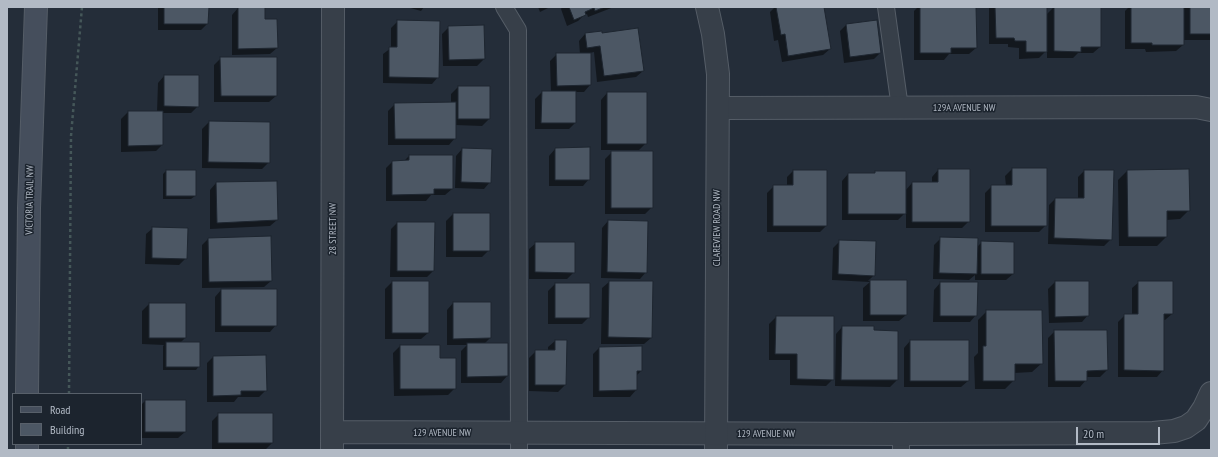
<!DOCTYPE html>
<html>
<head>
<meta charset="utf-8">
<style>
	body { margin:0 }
	#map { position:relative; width:1218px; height:457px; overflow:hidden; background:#242d39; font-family:"PT Sans Narrow",sans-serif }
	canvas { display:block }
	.frame { position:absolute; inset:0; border:8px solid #b2bac5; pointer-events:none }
	.legend { position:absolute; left:12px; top:393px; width:130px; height:52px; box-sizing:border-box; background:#1c242e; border:1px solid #58606a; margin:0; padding:5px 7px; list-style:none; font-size:12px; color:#b2bac5 }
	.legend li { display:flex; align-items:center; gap:8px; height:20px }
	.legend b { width:20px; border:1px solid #58606a }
	.scale { position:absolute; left:1076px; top:427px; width:84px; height:18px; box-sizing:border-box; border:2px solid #b2bac5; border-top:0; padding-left:5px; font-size:12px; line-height:14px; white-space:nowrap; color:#b2bac5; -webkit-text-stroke:3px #1c242e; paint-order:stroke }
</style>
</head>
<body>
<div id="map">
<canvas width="1218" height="457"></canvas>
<div class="frame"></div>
<ul class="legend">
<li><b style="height:5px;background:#454e5c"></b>Road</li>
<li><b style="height:11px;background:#4c5764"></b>Building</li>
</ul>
<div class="scale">20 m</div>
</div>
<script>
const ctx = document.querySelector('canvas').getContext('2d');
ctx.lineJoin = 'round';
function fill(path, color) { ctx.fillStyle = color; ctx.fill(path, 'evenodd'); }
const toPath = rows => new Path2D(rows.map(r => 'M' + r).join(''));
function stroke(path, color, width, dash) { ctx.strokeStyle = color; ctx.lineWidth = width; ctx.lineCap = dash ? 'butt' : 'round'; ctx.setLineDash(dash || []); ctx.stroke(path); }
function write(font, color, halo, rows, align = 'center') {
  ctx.font = font + ' "PT Sans Narrow",sans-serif'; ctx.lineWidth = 3; ctx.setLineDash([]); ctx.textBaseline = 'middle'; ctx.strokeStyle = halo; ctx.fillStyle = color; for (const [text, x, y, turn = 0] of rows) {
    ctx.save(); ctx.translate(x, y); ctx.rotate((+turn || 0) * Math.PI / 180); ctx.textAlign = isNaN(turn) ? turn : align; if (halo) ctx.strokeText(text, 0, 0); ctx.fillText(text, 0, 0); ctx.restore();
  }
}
const shadow = toPath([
	[158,7,208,7,207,24,201,30,158,30],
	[407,7,424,7,421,11],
	[538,7,550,7,540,12],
	[562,7,614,7,588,17,587,14,584,15,578,21,567,26,561,9],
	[775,7,823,7,830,49,823,55,782,62,778,40,774,41,770,12],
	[918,7,975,7,976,48,969,54,949,54,944,60,914,60,914,11],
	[989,7,1046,7,1046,15,1054,7,1100,47,1093,53,1078,53,1073,58,1047,58,1047,50,1039,58,1019,59,1019,48,1008,47,1008,44,989,44],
	[1129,7,1211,7,1211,40,1183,40,1183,45,1176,51,1146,52,1145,49,1125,49,1125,11],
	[238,8,264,20,277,48,270,54,232,55,232,15],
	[398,21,438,77,432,84,383,83,383,54,391,48,391,28],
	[846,25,880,53,874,59,844,63,840,31],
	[449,27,484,59,477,66,443,66,442,34],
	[585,34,601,34,643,71,636,77,597,82,594,52,590,53,590,85,584,92,575,92,575,123,569,129,535,129,535,99,542,92,551,92,550,61,557,54,580,54,579,41],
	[221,58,276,96,269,102,214,102,214,65],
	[164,76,198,106,191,113,162,113,162,145,156,151,121,152,121,119,128,112,157,112,158,83],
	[458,87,489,87,489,119,482,126,455,125,455,138,449,145,388,145,388,111,395,104,451,104,451,94],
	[607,93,646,143,639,150,601,150,601,100],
	[209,122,269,123,269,162,262,169,202,168,202,129],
	[462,149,490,182,484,189,455,188,456,156],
	[555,149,589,179,583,186,549,186,549,156],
	[612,152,652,207,645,214,605,214,605,159],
	[409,156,452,189,445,195,431,195,426,201,386,201,386,168,392,162,404,161],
	[1012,169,1046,225,1039,232,985,232,985,193,992,186,1006,186,1005,176],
	[938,170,969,221,962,228,906,228,906,212,898,220,842,220,842,181,848,174,874,174,876,172,905,191,912,183,932,183,932,177],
	[166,171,195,196,191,199,163,199,163,174],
	[793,171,826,226,820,232,767,232,767,193,774,186,787,186,787,177],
	[1084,171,1111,239,1104,246,1048,244,1049,205,1055,199,1078,199,1078,177],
	[1127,171,1189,210,1180,219,1166,220,1166,237,1157,246,1119,246,1118,180],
	[216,183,277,220,270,226,210,229,210,190],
	[453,214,489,250,482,257,446,257,446,221],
	[608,221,646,272,640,279,601,278,602,228],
	[397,223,433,271,427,277,390,277,391,229],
	[153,228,186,258,179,265,145,264,146,234],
	[941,238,977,247,982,242,1013,274,1006,280,975,280,975,275,969,280,933,279,934,245],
	[208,239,271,281,264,287,202,288,202,245],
	[840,241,874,275,868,281,906,281,906,315,899,321,863,321,863,288,870,282,832,280,833,248],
	[536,243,574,272,567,279,529,279,529,249],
	[392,282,428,282,428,333,421,339,385,339,385,289],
	[609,282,652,282,651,338,644,344,601,344,602,288],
	[1055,282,1088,315,1082,322,1049,323,1048,289],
	[1139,282,1172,314,1165,320,1163,320,1163,370,1157,377,1118,377,1118,322,1125,315,1132,315,1132,288],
	[940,283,976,315,970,322,933,322,934,290],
	[555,284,589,317,582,324,548,324,548,291],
	[221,290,276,325,270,332,215,332,215,297],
	[453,303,490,338,484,344,507,376,501,383,461,383,461,351,467,345,447,345,447,310],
	[149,304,185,304,185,338,180,343,199,366,196,370,163,370,163,346,164,345,142,344,142,311],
	[987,311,1042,363,1032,372,1014,373,1014,380,1005,389,975,389,974,357,978,353,978,320],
	[776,317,833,379,826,386,790,385,790,360,769,360,769,324],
	[842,327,873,331,897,332,897,380,890,387,835,386,836,334],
	[1055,331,1107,370,1100,377,1086,377,1086,380,1080,387,1048,387,1048,338],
	[555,341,566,341,565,385,558,392,529,391,529,358,536,351,548,351,548,347],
	[910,341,968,381,961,387,904,387,904,348],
	[400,346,455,388,448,395,394,396,393,353],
	[599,348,641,371,636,376,636,390,630,397,593,397,593,354],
	[213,357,266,390,259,397,238,397,234,402,207,402,207,363],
	[145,401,185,432,178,438,141,438,141,405],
	[219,414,272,443,266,449,212,450,212,421]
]);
const building = toPath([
	[164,7,209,7,208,24,164,24,164,7],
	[238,7,265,7,265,19,277,19,278,48,238,49,238,7],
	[569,7,605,7,595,11,594,8,585,12,586,15,574,20,569,7],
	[776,7,824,7,831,49,788,56,785,34,781,35,776,7],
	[920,7,976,7,977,48,951,48,951,53,920,53,920,7],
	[995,7,1047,7,1047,52,1026,52,1026,41,1015,41,1014,38,996,38,995,7],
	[1054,7,1101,7,1101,47,1081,47,1081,52,1054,51,1054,7],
	[1131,7,1184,7,1184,45,1152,45,1152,43,1131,43,1131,7],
	[1190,7,1211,7,1211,34,1190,34,1190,7],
	[397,20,440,21,439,78,389,77,389,47,397,47,397,20],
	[877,20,881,53,850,57,846,24,877,20],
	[484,25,485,59,449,60,448,26,484,25],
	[638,28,644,71,604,76,600,46,587,48,585,33,602,31,602,33,638,28],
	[556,53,591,53,591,85,557,86,556,53],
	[220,57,277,57,277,96,221,96,220,57],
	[164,75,199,75,199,107,164,106,164,75],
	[458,86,490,86,490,119,458,119,458,86],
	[542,91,576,91,576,123,541,123,542,91],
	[607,92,647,92,647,144,607,144,607,92],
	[456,102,456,139,395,139,394,103,456,102],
	[128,111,163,111,163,145,128,146,128,111],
	[209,121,270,122,270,163,208,162,209,121],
	[590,147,590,180,555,180,555,148,590,147],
	[462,148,492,149,491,183,461,182,462,148],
	[611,151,653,151,653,208,611,208,611,151],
	[409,155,453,155,453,189,434,189,434,194,392,195,392,161,409,160,409,155],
	[1012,168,1047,168,1047,226,991,226,991,185,1012,185,1012,168],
	[938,169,970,169,970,222,912,222,912,182,938,182,938,169],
	[1189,169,1190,211,1167,211,1167,237,1128,237,1127,170,1189,169],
	[166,170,196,170,196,196,166,196,166,170],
	[793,170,827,170,827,226,773,226,773,185,793,185,793,170],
	[1084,170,1114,170,1112,240,1054,238,1055,198,1084,198,1084,170],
	[875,171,906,171,906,214,848,214,848,173,875,173,875,171],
	[277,181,278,220,217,223,216,182,277,181],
	[453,213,490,213,490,251,453,251,453,213],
	[608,220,648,221,647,273,607,272,608,220],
	[397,222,435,222,434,271,397,271,397,222],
	[152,227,188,228,187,259,152,258,152,227],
	[271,236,272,281,209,282,208,238,271,236],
	[940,237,978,238,977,274,939,273,940,237],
	[839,240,876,241,875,276,838,274,839,240],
	[981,241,1014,242,1014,274,981,274,981,241],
	[535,242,575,242,575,273,535,272,535,242],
	[870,280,907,280,907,315,870,315,870,280],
	[392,281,429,281,429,333,392,333,392,281],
	[609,281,653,281,652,338,608,337,609,281],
	[1055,281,1089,281,1089,316,1055,317,1055,281],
	[1138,281,1173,281,1173,314,1164,314,1164,371,1124,370,1124,314,1138,314,1138,281],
	[940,282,978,282,977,316,940,316,940,282],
	[555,283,590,283,590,318,555,318,555,283],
	[221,289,277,289,277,326,221,326,221,289],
	[453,302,491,302,491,338,453,339,453,302],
	[149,303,186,303,186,338,149,338,149,303],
	[986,310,1042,310,1043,364,1015,364,1015,381,983,381,983,346,986,346,986,310],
	[776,316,834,316,834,380,797,379,797,354,775,354,776,316],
	[842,326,874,326,874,330,898,331,898,380,841,380,842,326],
	[1054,330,1107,330,1108,370,1087,371,1087,381,1055,381,1054,330],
	[555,340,567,340,566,385,535,385,535,350,555,350,555,340],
	[910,340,969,340,969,381,910,381,910,340],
	[166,342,200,342,200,367,166,367,166,342],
	[467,343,508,343,508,376,467,377,467,343],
	[400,345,440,345,440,358,456,358,456,389,400,389,400,345],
	[642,346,642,371,637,371,637,390,599,391,599,347,642,346],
	[266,355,267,391,241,391,241,395,213,396,213,356,266,355],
	[145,400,186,400,186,432,145,432,145,400],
	[218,413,273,413,273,443,218,443,218,413]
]);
const path = toPath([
	[69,394,71,136,82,7],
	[68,450,68,444]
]);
const service = toPath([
	[504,7,518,30,519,450],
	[886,7,900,108],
	[901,450,901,434]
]);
const minor = toPath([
	[718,108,1196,107,1211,110],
	[333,432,901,434,1153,433,1174,431,1186,427,1196,420,1204,408,1211,393],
	[332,450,333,7]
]);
const tertiary = toPath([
	[707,7,713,34,718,74,716,450]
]);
const secondary = toPath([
	[27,394,29,208,36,7],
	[27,450,27,444]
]);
const streetNames = [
	["129A AVENUE NW",964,108],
	["VICTORIA TRAIL NW",30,200,-89],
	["CLAREVIEW ROAD NW",717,228,-90],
	["28 STREET NW",333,229,-90],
	["129 AVENUE NW",442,433],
	["129 AVENUE NW",766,434]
];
fill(shadow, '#0007');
fill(building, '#4c5764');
stroke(building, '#1e2630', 1);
stroke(service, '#555d67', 18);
stroke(minor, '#555d67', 24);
stroke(tertiary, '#555d67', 24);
stroke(secondary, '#555d67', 24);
stroke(path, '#455759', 2.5, [3, 3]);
stroke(service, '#373f49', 16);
stroke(minor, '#373f49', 22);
stroke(tertiary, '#373f49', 22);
stroke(secondary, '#454e5c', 22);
write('10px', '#b2bac5', '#1c242e', streetNames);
</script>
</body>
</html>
